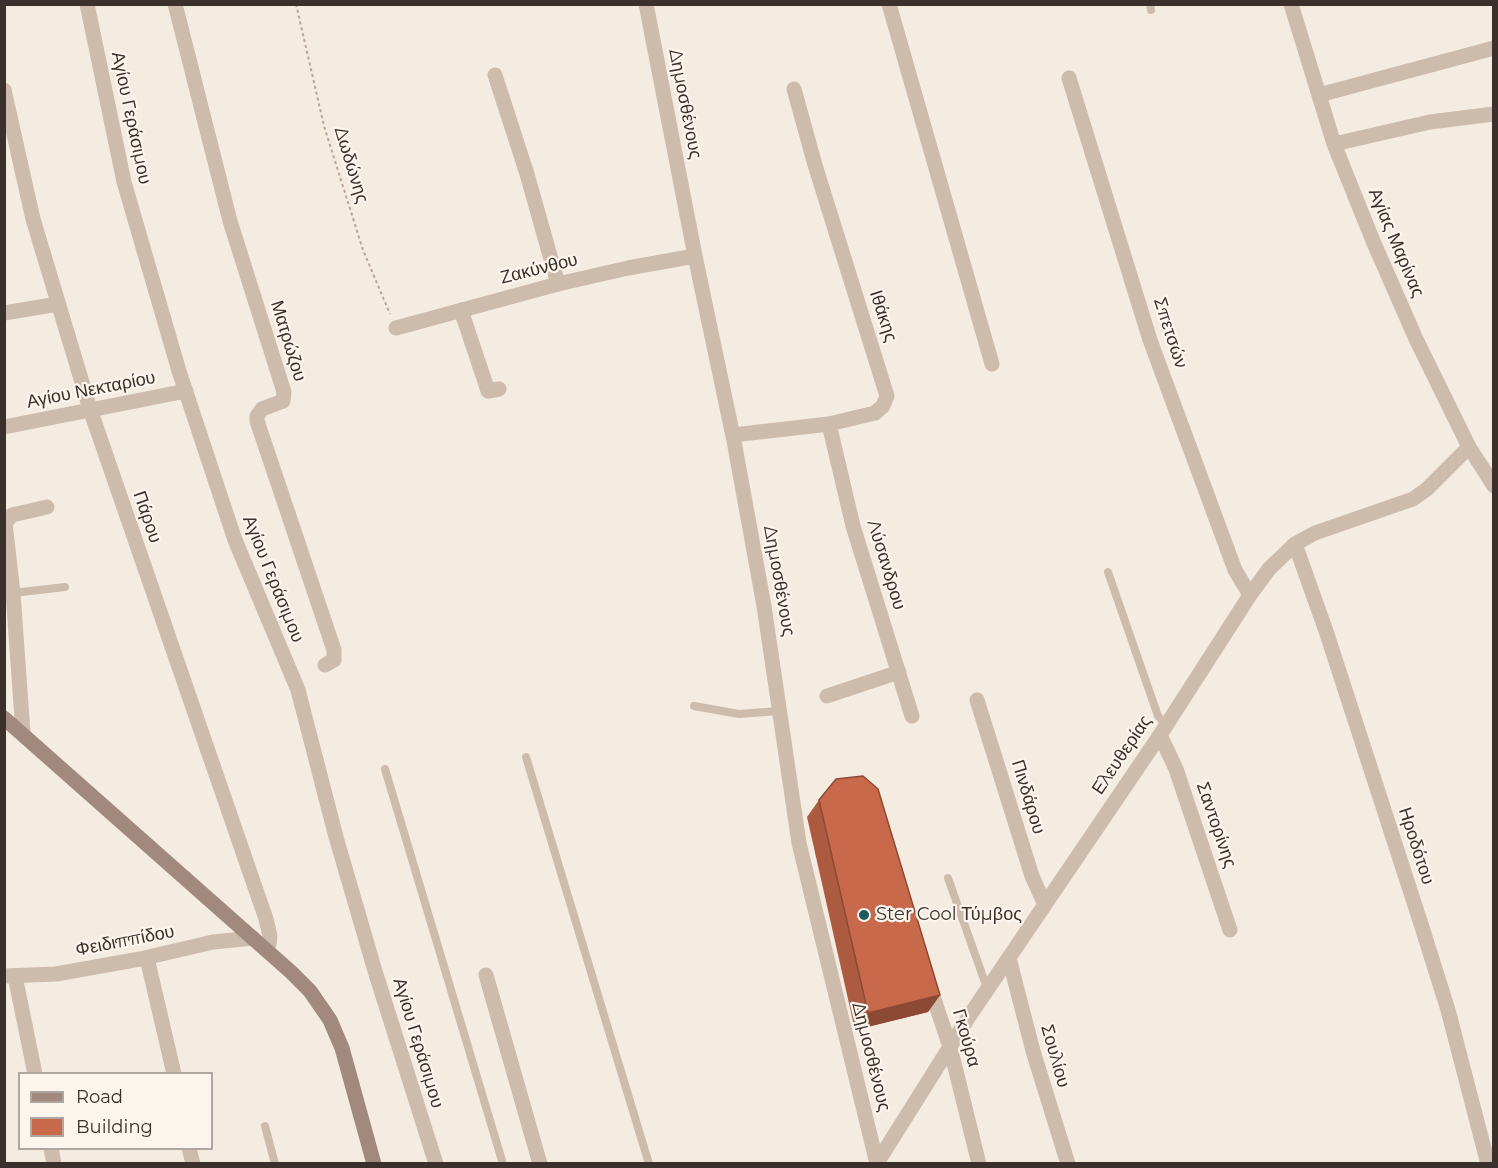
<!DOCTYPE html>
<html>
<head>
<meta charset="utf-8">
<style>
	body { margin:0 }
	#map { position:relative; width:1498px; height:1168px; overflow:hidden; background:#f4ebe1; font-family:Montserrat,sans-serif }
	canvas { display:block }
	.frame { position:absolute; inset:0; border:6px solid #3b302b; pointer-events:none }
	.legend { position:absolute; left:18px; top:1072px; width:195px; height:78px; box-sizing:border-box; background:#fbf5ee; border:2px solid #aea6a0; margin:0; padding:8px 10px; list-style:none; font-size:18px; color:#3b302b }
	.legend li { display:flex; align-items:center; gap:12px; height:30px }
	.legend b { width:30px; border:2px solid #aea6a0 }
</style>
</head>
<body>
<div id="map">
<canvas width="1498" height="1168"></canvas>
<div class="frame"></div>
<ul class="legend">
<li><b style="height:8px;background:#a18a7d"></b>Road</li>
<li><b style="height:16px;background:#c8694b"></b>Building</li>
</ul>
</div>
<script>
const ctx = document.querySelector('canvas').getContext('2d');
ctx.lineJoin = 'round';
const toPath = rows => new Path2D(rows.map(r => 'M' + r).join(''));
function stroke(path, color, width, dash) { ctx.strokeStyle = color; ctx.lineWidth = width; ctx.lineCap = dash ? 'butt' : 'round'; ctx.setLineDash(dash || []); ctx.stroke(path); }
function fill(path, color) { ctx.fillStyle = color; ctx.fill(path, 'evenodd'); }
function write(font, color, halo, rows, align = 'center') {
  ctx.font = font + ' Montserrat,sans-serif'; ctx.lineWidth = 4.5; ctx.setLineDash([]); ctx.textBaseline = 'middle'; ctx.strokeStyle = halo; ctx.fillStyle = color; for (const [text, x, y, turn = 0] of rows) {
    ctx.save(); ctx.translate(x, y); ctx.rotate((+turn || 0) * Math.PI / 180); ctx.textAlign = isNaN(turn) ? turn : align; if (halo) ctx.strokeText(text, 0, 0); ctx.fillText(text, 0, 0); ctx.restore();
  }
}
const path = toPath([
	[296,4,324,126,363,250,390,314]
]);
const lane = toPath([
	[1150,4,1151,10],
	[1108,572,1158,716,1166,725],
	[13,593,65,587],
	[694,706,739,714,779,711],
	[526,757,649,1164],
	[385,769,503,1164],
	[948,878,987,988],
	[265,1126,275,1164]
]);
const street = toPath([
	[87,4,124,182,179,371,235,540,298,690,336,837,375,971,436,1164],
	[175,4,230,221,284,392,283,401,262,409,257,416,257,421,334,650,334,660,325,665],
	[646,4,695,256,734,441,764,606,799,843,877,1164],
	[889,4,992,364],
	[1291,4,1334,144,1373,241,1416,339,1469,447,1494,486],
	[495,75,527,174,558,284],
	[1069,78,1150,340,1235,570,1250,595],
	[4,90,33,219,90,409,266,919,270,936,269,944,266,950],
	[1319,95,1494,48],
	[1334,144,1430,122,1494,114],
	[461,310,488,391,499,389],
	[4,313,58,304],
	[396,328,558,284,628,268,695,256],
	[829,424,853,526,912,716],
	[4,427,186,391],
	[733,435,829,424,875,413,883,406,887,396,815,165,794,89],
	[1295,544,1326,631,1421,924,1448,1010,1488,1164],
	[827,696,899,672],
	[977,700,1032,876,1045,905],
	[23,733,13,593,5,523,12,515,47,507],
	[1160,735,1176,769,1230,930],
	[147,958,174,1074],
	[1009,958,1033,1051,1068,1164],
	[486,975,540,1164],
	[4,976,56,974,140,959,213,942,253,938],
	[15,976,35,1074],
	[929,984,950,1047,979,1164],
	[51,1148,54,1164],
	[189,1148,193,1164],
	[877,1163,968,1018,1160,735,1250,595,1269,569,1295,544,1315,533,1413,499,1427,489,1469,447]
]);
const secondary = toPath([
	[4,718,291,972,310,991,330,1020,342,1048,374,1164]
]);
const wall = toPath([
	[819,800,940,995,928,1012,855,1030,807,817]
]);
const shadedWall = toPath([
	[940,995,928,1012,855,1030,868,1013]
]);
const building = toPath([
	[863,776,878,789,940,995,868,1013,819,800,836,779,863,776]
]);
const markers = [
	[864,915,6,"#1f5a5e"]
];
const streetNames = [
	["Δημοσθένους",685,104,79],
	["Αγίου Γεράσιμου",131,118,78],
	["Δωδώνης",351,165,73],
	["Αγίας Μαρίνας",1396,243,67],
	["Ζακύνθου",539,269,-14],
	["Ιθάκης",883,316,72],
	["Σπετσών",1170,333,72],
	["Ματρώζου",288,341,73],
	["Αγίου Νεκταρίου",91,390,-11],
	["Πάρου",147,517,71],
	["Λύσανδρου",886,565,73],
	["Αγίου Γεράσιμου",273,579,68],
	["Δημοσθένους",779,581,80],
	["Ελευθερίας",1122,755,-56],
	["Πινδάρου",1028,797,73],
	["Σαντορίνης",1216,825,71],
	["Ηροδότου",1416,846,72],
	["Φειδιππίδου",125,941,-11],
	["Γκούρα",966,1038,74],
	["Αγίου Γεράσιμου",418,1043,73],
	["Σουλίου",1055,1056,74],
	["Δημοσθένους",871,1057,76]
];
const poiNames = [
	["Ster Cool Τύμβος",876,915]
];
stroke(path, '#b9a596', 2, [3, 3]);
stroke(lane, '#cdbbac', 8);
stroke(street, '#cdbbac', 15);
stroke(secondary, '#a18a7d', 15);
fill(wall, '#ac5a40');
fill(shadedWall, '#8c4a34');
fill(building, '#c8694b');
stroke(building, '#8c4a34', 1.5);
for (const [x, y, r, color] of markers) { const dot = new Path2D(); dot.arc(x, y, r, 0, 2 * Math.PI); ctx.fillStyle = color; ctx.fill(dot); stroke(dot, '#fbf5ee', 2); }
write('18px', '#3b302b', '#fbf5ee', streetNames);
write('18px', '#3b302b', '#fbf5ee', poiNames, 'left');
</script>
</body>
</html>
